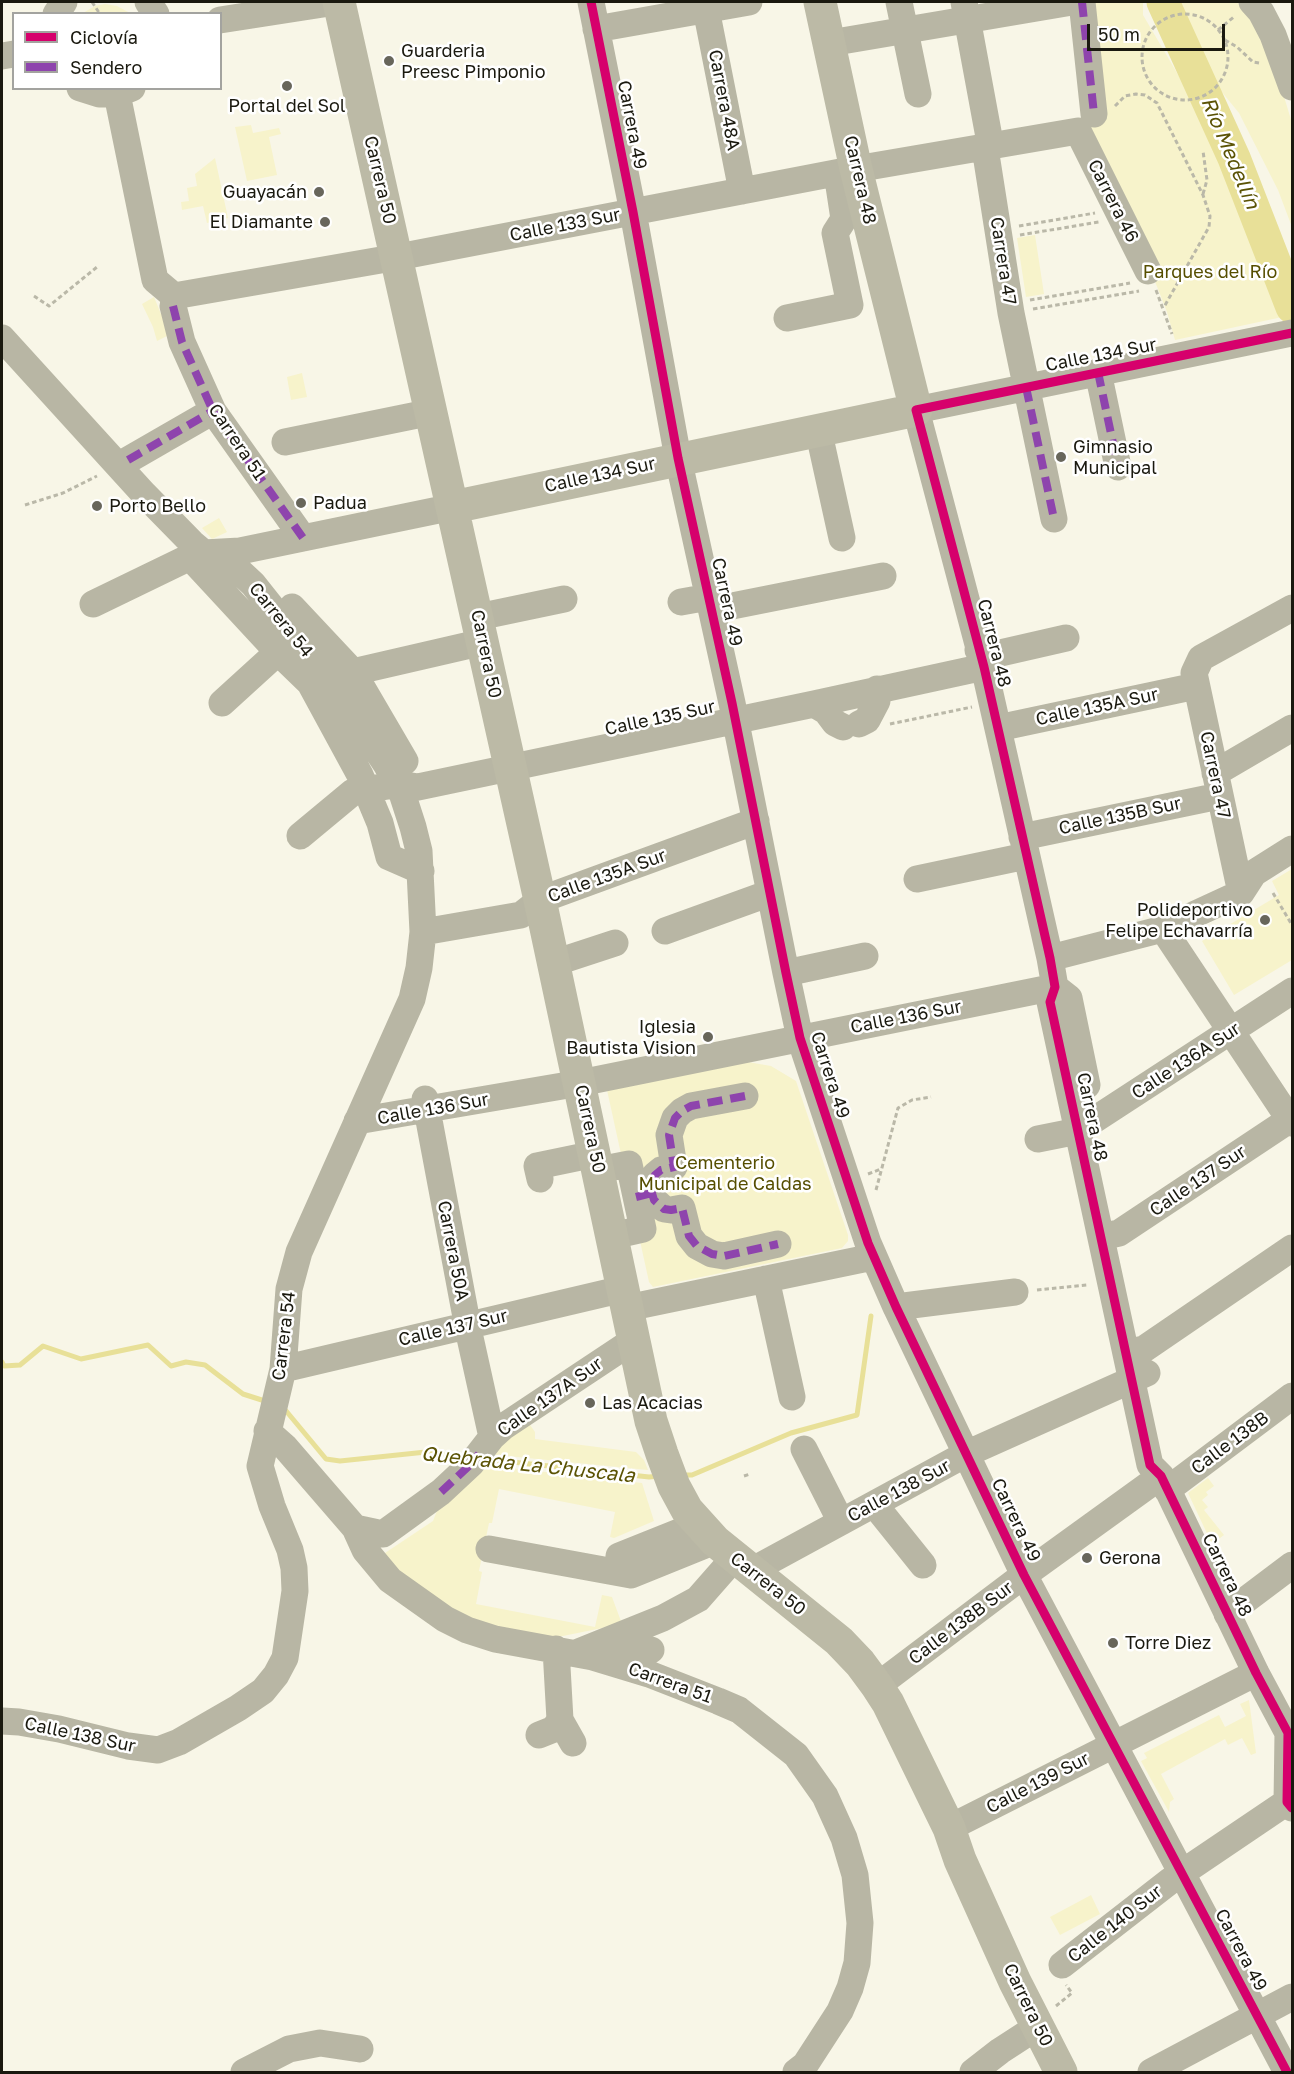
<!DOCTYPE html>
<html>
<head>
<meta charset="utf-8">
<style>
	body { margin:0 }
	#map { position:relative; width:1294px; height:2074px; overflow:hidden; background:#f8f6e7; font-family:"Golos Text",sans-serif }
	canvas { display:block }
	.frame { position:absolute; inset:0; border:3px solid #1a190f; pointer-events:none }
	.legend { position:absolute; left:12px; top:12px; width:210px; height:78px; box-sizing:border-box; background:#fff; border:2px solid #a3a39f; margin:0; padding:8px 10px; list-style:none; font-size:18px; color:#1a190f }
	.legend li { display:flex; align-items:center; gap:12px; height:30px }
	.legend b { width:30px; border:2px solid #a3a39f }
	.scale { position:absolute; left:1087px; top:24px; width:138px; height:27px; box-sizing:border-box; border:3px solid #1a190f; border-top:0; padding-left:8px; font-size:18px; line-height:21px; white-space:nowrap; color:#1a190f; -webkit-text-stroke:4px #fff; paint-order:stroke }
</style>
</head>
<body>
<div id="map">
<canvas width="1294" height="2074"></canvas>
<div class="frame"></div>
<ul class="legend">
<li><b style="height:8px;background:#d6006c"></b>Ciclovía</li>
<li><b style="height:8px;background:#8e44ad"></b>Sendero</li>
</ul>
<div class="scale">50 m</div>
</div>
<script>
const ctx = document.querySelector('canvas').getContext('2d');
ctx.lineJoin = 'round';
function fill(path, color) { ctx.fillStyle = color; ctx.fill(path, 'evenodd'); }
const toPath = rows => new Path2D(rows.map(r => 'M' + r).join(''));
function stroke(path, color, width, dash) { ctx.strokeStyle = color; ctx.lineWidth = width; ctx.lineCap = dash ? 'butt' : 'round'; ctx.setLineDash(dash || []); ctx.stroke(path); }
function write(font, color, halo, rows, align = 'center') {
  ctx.font = font + ' "Golos Text",sans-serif'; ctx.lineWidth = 5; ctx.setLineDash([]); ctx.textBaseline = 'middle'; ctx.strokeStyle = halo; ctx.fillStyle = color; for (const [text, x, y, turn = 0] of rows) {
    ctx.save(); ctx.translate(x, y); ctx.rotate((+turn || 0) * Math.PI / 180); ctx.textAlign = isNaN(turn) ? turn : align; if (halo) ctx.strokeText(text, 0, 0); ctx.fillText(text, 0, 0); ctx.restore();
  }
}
const green = toPath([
	[1084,2,1143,2,1143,15,1197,107,1287,316,1175,340,1167,312,1154,279,1082,124],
	[1168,2,1237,2,1250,18,1276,70,1292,123,1292,227,1278,190,1239,113,1194,58],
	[105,4,117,6,130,13,83,13,95,6],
	[251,125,253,133,279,128,281,134,269,137,277,175,247,181,235,127],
	[215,158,228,218,207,223,203,206,182,210,181,202,189,201,187,188,197,186,195,174],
	[1035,235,1044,294,1026,297,1017,238],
	[154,297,161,314,168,314,173,333,157,341,153,327,142,304],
	[302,373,307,397,291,400,287,377],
	[219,518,227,532,212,539,202,528],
	[1292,869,1292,960,1234,995,1202,941,1279,895,1272,881],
	[748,1062,771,1066,796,1081,848,1235,848,1241,842,1248,653,1287,649,1282,607,1090],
	[528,1422,535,1432,535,1439,636,1452,644,1460,648,1470,487,1454],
	[475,1464,642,1483,654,1521,614,1538,610,1537,615,1512,499,1489,492,1523,489,1523,479,1571,482,1572,476,1604,595,1627,602,1595,612,1597,622,1624,553,1638,468,1624,386,1561,385,1553,433,1521,444,1493],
	[1208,1478,1214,1486,1206,1492,1208,1495,1202,1500,1208,1507,1204,1510,1224,1535,1212,1544,1188,1493],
	[1249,1700,1256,1753,1251,1755,1242,1738,1228,1745,1225,1739,1161,1774,1174,1799,1170,1802,1169,1812,1141,1761,1147,1758,1144,1753,1219,1715,1225,1727,1246,1716,1240,1704],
	[1091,1895,1100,1914,1060,1935,1050,1917]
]);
const stream = toPath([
	[2,1362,4,1366,20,1365,43,1346,81,1359,148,1345,171,1366,186,1362,205,1365,243,1394,268,1402],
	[282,1406,326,1459,340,1461,426,1452,466,1457],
	[485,1459,649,1477,660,1476],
	[681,1475,692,1475,791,1433,857,1415,871,1316]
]);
const river = toPath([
	[1163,2,1234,158,1292,307]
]);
const path = toPath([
	[92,2,100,14],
	'1142 57a43 43 0 1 1 86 0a43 43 0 1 1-86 0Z',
	[1218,30,1235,16],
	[1225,40,1237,47,1253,62,1259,63],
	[1115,106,1125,96,1136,94,1145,95,1157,103,1203,195,1210,216,1209,227,1164,307],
	[1203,194,1207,180,1203,151],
	[1019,226,1095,213],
	[1020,235,1099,222],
	[1156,290,1172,334],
	[34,296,49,306,97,267],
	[1030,300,1130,283],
	[1033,309,1139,291],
	[25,505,63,493,97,476],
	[890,724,972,707],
	[1273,893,1292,925],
	[868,1174,881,1169],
	[876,1190,898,1108,912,1100,931,1097],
	[1037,1290,1087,1285],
	[744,1476,750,1474],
	[1056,2006,1072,1993,1066,1985]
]);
const minor = toPath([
	[148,2,156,14],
	[591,2,633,212,678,458,732,703,786,973,800,1038,868,1243,896,1307,1024,1575,1287,2072],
	[899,2,918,94],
	[964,2,989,137,985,148,1011,313,1054,519],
	[1082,2,1094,114],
	[1252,2,1261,12,1273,35,1292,87],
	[706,9,742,191],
	[56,14,64,2],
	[220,20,336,2],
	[596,29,749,2],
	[830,43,1072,2],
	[2,56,14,54],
	[80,88,99,94,117,94,132,88],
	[117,94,155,280,174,296,398,257,856,169,1078,131,1148,271],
	[173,306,182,342,213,411,303,538],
	[787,318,850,305,835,233,844,219,837,173],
	[1292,333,916,410,984,667,1050,958,1055,987,1050,1002,1150,1465,1161,1476,1256,1673,1288,1733,1287,1802,1292,1808],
	[2,338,144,494,192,543,204,553,239,571,253,584,334,686,386,764,401,790,413,827,419,851,423,932,419,968,412,999,299,1252,289,1289,283,1369,260,1466,272,1506,290,1550,294,1568,295,1591,285,1658,276,1675,263,1691,238,1708,179,1742,158,1750,128,1746,59,1729,19,1722,2,1721],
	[1098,372,1118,467],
	[818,429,842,538],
	[285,442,432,412],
	[128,460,213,411],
	[190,557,278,652,310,683,360,775,380,823,389,857,421,871],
	[681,602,709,597],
	[93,604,190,557,204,553,240,551,453,507],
	[292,607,353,672,405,761],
	[712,610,883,576],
	[478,617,564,599],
	[978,650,996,654,1066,638],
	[341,681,353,672,483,642],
	[222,703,278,652],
	[814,704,826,711,835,723,843,727],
	[859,724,867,720,877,701,877,689],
	[998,728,1196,686],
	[1215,773,1292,728],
	[300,836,353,792,399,784,418,787,814,704,984,667,995,655],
	[1022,837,1219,796],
	[917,879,1026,856],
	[1241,893,1194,673,1201,658,1292,608],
	[1163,929,1292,1123],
	[665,931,770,893],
	[423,932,521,915,540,900,756,821],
	[1050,958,1163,929,1241,893,1254,873,1292,849],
	[554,963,615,943],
	[786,973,865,956],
	[1055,987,1069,998,1087,1085],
	[745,1096,691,1106,682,1111,675,1118,669,1135,674,1167,661,1170,655,1175,652,1181,652,1193,654,1200,664,1209,671,1210,682,1208,689,1236,697,1246,712,1254,724,1256,778,1244],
	[425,1099,469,1333,492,1437],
	[357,1121,580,1083,1055,987],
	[1077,1124,1094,1120,1292,991],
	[1038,1139,1078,1131],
	[598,1170,629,1164,643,1229,612,1236],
	[540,1179,537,1166,595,1154],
	[1101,1237,1119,1233,1292,1118],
	[766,1279,792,1397],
	[896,1307,1015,1292],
	[627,1308,873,1257],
	[1126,1353,1144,1349,1292,1248],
	[283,1369,623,1289],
	[267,1431,285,1447,355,1528,365,1550,390,1580,445,1619,467,1630,495,1639,593,1657,649,1674,718,1701,739,1710,796,1755,825,1796,844,1838,855,1875,860,1923,857,1963,850,1988,840,2011,805,2065,796,2072],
	[804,1449,841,1522],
	[1167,1490,1292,1396],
	[874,1504,923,1565],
	[355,1528,383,1534,441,1492,471,1464,492,1437,503,1427,634,1340],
	[489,1549,631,1575,715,1541],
	[619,1556,699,1524],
	[751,1571,966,1454,1147,1373],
	[1227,1614,1292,1565],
	[616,1637,628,1651,651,1650],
	[556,1649,560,1720,573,1743],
	[576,1653,663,1618,698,1599,734,1558],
	[877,1686,1024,1575,1161,1476],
	[539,1735,554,1729,560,1720],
	[949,1828,1256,1673],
	[1062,1965,1170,1881,1287,1802],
	[244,2072,289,2049,320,2043,360,2049],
	[973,2072,1000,2051,1037,2027],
	[1151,2072,1292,1997]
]);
const major = toPath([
	[339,2,540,900,651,1421,662,1454,674,1486,687,1510,715,1541,839,1641,860,1663,877,1686,888,1703,949,1828,960,1860,1015,1982,1061,2072],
	[453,507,916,410,856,169,820,2]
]);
const quiet = toPath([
	[1082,2,1094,114],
	[173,306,182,342,213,411,303,538],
	[1098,372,1118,467],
	[1026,387,1054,519],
	[128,460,213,411],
	[745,1096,691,1106,682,1111,675,1118,669,1135,674,1167,661,1170,655,1175,652,1181,652,1193,654,1200,664,1209,671,1210,682,1208,689,1236,697,1246,712,1254,724,1256,778,1244],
	[636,1197,652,1193],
	[441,1492,471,1464,479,1454]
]);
const cycleway = toPath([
	[591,2,633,212,678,458,732,703,786,973,800,1038,868,1243,896,1307,1024,1575,1287,2072],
	[1292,333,916,410,984,667,1050,958,1055,987,1050,1002,1150,1465,1161,1476,1256,1673,1288,1733,1287,1802,1292,1808]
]);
const markers = [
	[389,61,6,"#68665b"],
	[287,86,6,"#68665b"],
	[319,192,6,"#68665b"],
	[325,222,6,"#68665b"],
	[1061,457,6,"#68665b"],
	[301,503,6,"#68665b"],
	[97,506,6,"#68665b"],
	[1265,920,6,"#68665b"],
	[708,1037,6,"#68665b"],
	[590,1403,6,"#68665b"],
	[1087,1558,6,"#68665b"],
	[1113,1643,6,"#68665b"]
];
const poiNames = [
	["Guarderia",401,51],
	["Preesc Pimponio",401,72],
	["Portal del Sol",287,106,"center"],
	["Guayacán",307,192,"right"],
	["El Diamante",313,222,"right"],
	["Gimnasio",1073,447],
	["Municipal",1073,468],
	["Padua",313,503],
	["Porto Bello",109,506],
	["Polideportivo",1253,910,"right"],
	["Felipe Echavarría",1253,931,"right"],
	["Iglesia",696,1027,"right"],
	["Bautista Vision",696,1048,"right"],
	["Las Acacias",602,1403],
	["Gerona",1099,1558],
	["Torre Diez",1125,1643]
];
const streetNames = [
	["Carrera 48A",724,100,79],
	["Carrera 49",632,125,79],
	["Carrera 50",380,180,77],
	["Carrera 48",860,180,77],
	["Carrera 46",1113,201,63],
	["Calle 133 Sur",565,225,-11],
	["Carrera 47",1003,261,81],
	["Calle 134 Sur",1101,355,-11],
	["Carrera 51",237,442,56],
	["Calle 134 Sur",600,475,-12],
	["Carrera 49",727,602,78],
	["Carrera 54",281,620,51],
	["Carrera 48",994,643,76],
	["Carrera 50",486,654,78],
	["Calle 135A Sur",1097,707,-12],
	["Calle 135 Sur",660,718,-12],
	["Carrera 47",1215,775,78],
	["Calle 135B Sur",1120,816,-12],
	["Calle 135A Sur",607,876,-20],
	["Calle 136 Sur",906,1017,-11],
	["Calle 136A Sur",1186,1061,-33],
	["Carrera 49",830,1075,72],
	["Calle 136 Sur",433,1109,-10],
	["Carrera 48",1092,1117,78],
	["Carrera 50",590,1129,78],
	["Calle 137 Sur",1198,1181,-34],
	["Carrera 50A",453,1251,79],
	["Calle 137 Sur",453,1328,-13],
	["Carrera 54",284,1336,-83],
	["Calle 137A Sur",550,1397,-35],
	["Calle 138B",1230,1443,-37],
	["Calle 138 Sur",899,1491,-28],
	["Carrera 49",1016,1520,64],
	["Carrera 48",1227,1575,64],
	["Carrera 50",768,1584,38],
	["Calle 138B Sur",961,1623,-37],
	["Carrera 51",670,1683,20],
	["Calle 138 Sur",80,1735,12],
	["Calle 139 Sur",1038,1783,-27],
	["Calle 140 Sur",1115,1924,-38],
	["Carrera 49",1241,1950,62],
	["Carrera 50",1028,2005,64]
];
const parkNames = [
	["Parques del Río",1210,272],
	["Cementerio",725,1163],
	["Municipal de Caldas",725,1184]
];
const waterNames = [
	["Río Medellín",1230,153,67],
	["Quebrada La Chuscala",528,1465,6]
];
fill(green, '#f7f3cb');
stroke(stream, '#e8e098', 5);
stroke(river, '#e8e098', 33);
stroke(path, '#bab8a8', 3, [4.5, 3]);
stroke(minor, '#b8b6a4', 27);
stroke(major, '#bcbaa6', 33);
stroke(quiet, '#8e44ad', 8, [15, 8]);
stroke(cycleway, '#d6006c', 9);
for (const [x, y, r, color] of markers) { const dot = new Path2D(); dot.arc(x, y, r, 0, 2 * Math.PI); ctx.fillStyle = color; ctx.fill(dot); stroke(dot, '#fff', 2); }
write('18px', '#1a190f', '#fff', poiNames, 'left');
write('18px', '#1a190f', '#fff', streetNames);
write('18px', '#564e00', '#fff', parkNames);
write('italic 20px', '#5b5305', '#fff', waterNames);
</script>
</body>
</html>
